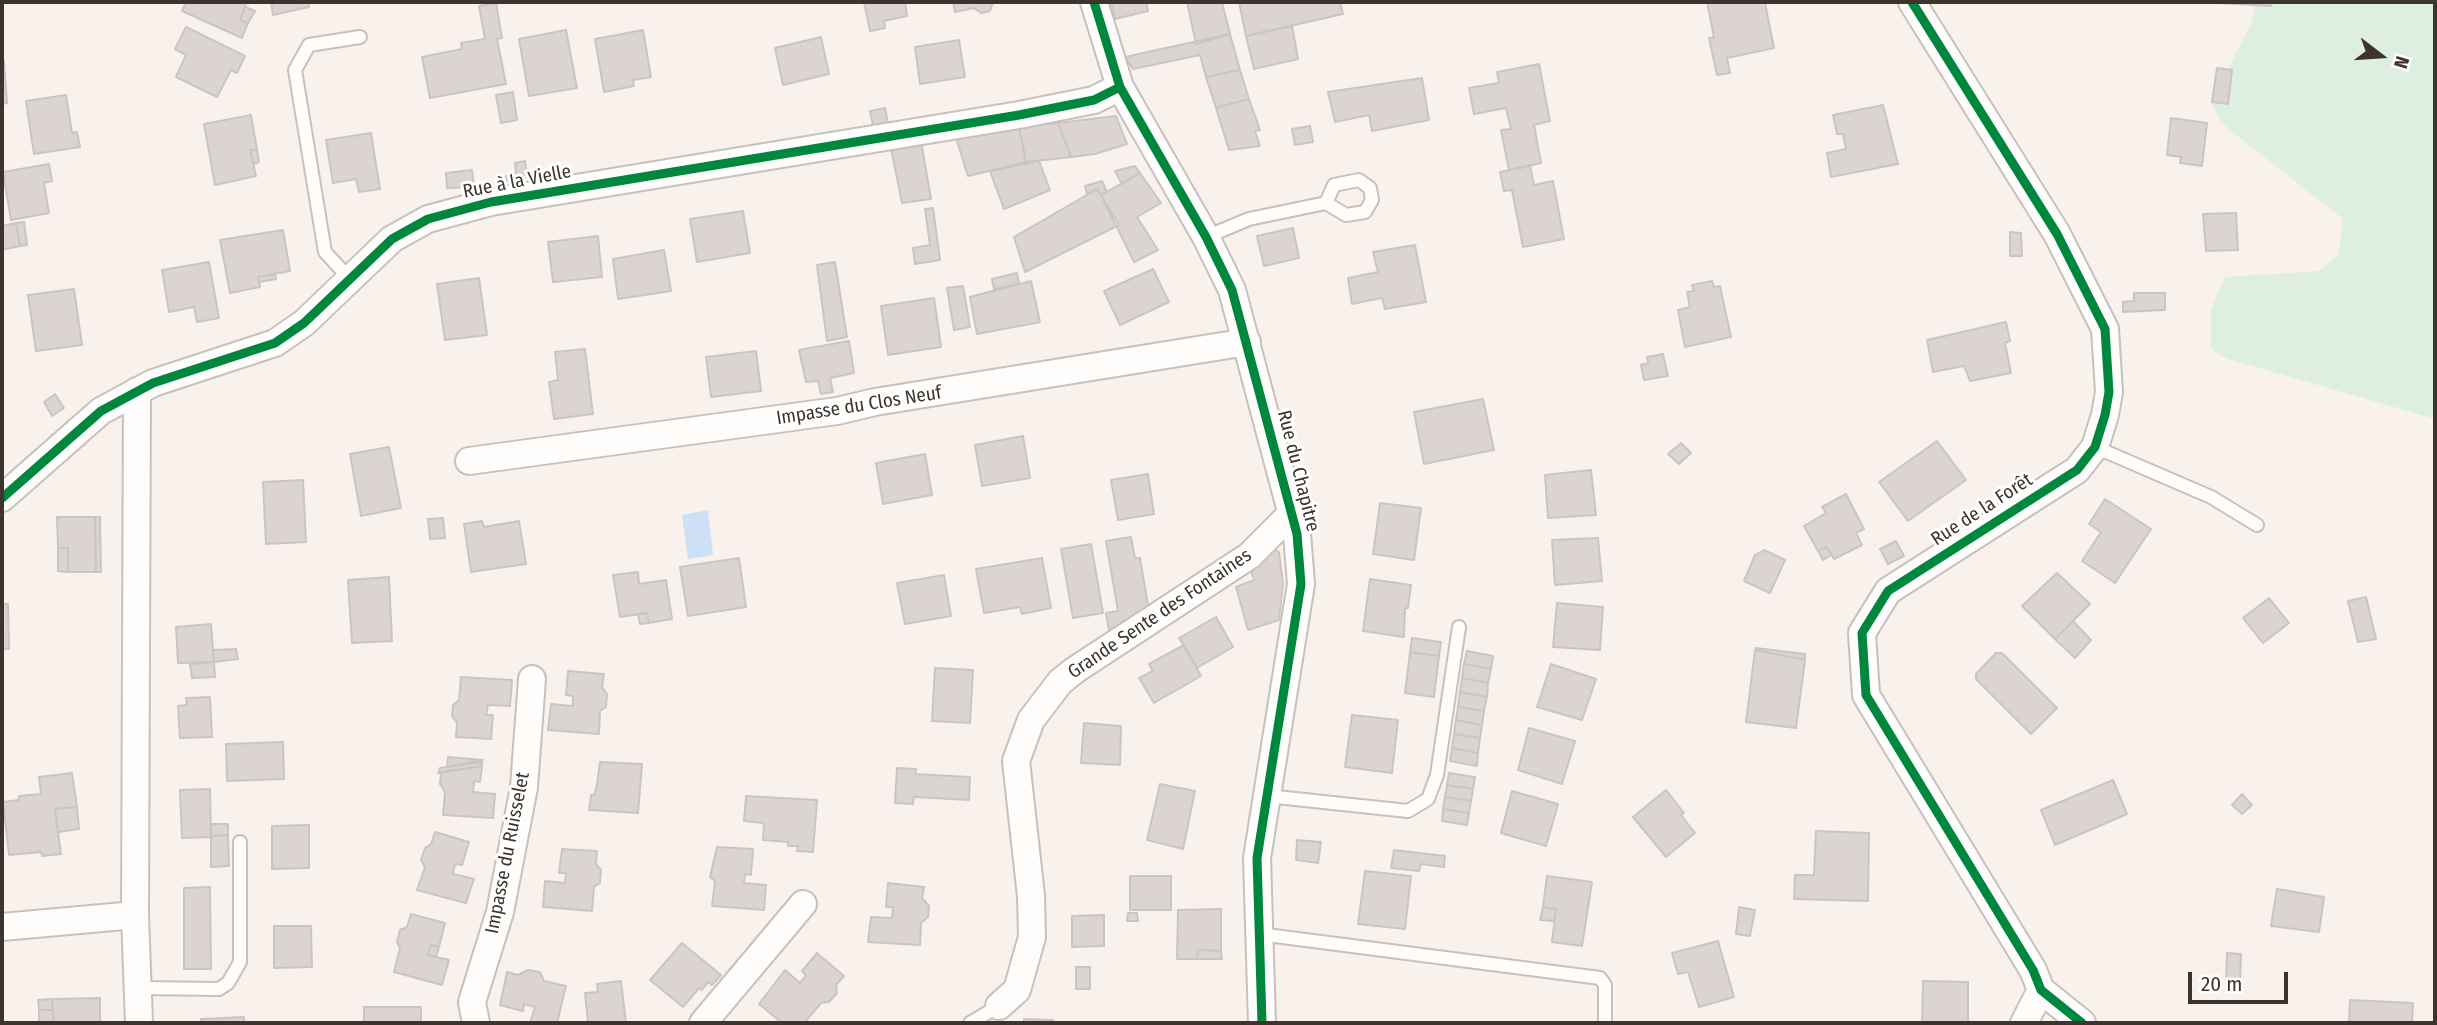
<!DOCTYPE html>
<html>
<head>
<meta charset="utf-8">
<style>
  body { margin:0 }
  #map { position:relative; width:2437px; height:1025px; overflow:hidden; background:#f9f2ec; font-family:"Fira Sans Condensed",sans-serif }
  canvas { display:block }
  .frame { position:absolute; inset:0; border:4px solid #3c342d; pointer-events:none }
  .north { position:absolute; left:2346px; top:21px; width:70px; height:70px; -webkit-text-stroke:5px #fff; paint-order:stroke; rotate:107deg; font-size:19px; font-weight:700; line-height:28px; text-align:center; color:#3c342d }
  .north::after { content:''; display:block; margin:auto; width:24px; height:32px; background:#3c342d; clip-path:polygon(50% 0,100% 100%,50% 72%,0 100%) }
  .scale { position:absolute; left:2188px; top:972px; width:100px; height:32px; box-sizing:border-box; border:4px solid #3c342d; border-top:0; padding-left:9px; font-size:21px; line-height:24px; white-space:nowrap; color:#3c342d; -webkit-text-stroke:5px #fff; paint-order:stroke }
</style>
</head>
<body>
<div id="map">
<canvas width="2437" height="1025"></canvas>
<div class="frame"></div>
<div class="north">N</div>
<div class="scale">20 m</div>
</div>
<script>
const ctx = document.querySelector('canvas').getContext('2d');
ctx.lineJoin = 'round';
function fill(path, color) {
  ctx.fillStyle = color;
  ctx.fill(path, 'evenodd');
}
function strokePath(path, color, width, dash) {
  ctx.strokeStyle = color;
  ctx.lineWidth = width;
  ctx.lineCap = dash ? 'butt' : 'round';
  ctx.setLineDash(dash || []);
  ctx.stroke(path);
}
function label(font, color, halo, rows, align = 'center') {
  ctx.font = font + ' "Fira Sans Condensed",sans-serif';
  ctx.lineWidth = 6;
  ctx.setLineDash([]);
  ctx.textBaseline = 'middle';
  ctx.strokeStyle = halo;
  ctx.fillStyle = color;
  for (const [text, x, y, turn = 0] of rows) {
    ctx.save();
    ctx.translate(x, y);
    ctx.rotate((+turn || 0) * Math.PI / 180);
    ctx.textAlign = isNaN(turn) ? turn : align;
    if (halo) ctx.strokeText(text, 0, 0);
    ctx.fillText(text, 0, 0);
    ctx.restore();
  }
}
fill(new Path2D(`
  M2256,2H2435V419L2225,358L2211,349V309L2225,277L2319,271L2338,255L2343,219L2221,123L2211,102L2252,22Z`), '#deefe2');
fill(new Path2D(`
  M708,510L713,555L688,559L682,515Z`), '#cee0f6');
const building = new Path2D(`
  M186,2H247L240,20L248,23L242,38L182,11Z
  M271,2H308L309,7L273,15Z
  M864,2H905L907,16L884,21L885,28L870,31Z
  M953,2H993L990,11L981,13L974,8L955,12Z
  M1111,2H1146L1148,11L1115,19Z
  M1187,2H1222L1230,34L1196,44Z
  M1239,2H1340L1343,14L1246,36Z
  M1707,2L1765,3L1774,48L1727,58L1730,73L1717,75L1709,38L1714,37Z
  M2217,2H2271V6L2217,3Z
  M496,3L502,38L497,39L506,84L430,98L422,57L462,49L461,43L485,39L479,6Z
  M245,7L255,11L248,23L240,20Z
  M1292,26L1298,59L1254,69L1246,36Z
  M186,27L245,56L237,73L231,70L217,97L176,77L186,55L175,49Z
  M566,30L577,88L529,96L519,39Z
  M643,30L651,77L633,80L634,86L604,92L595,39Z
  M1230,34L1240,70L1206,77L1200,55L1133,69L1125,57Z
  M821,37L829,74L783,85L775,48Z
  M959,40L965,77L920,84L915,47Z
  M2,61H4L7,103L2,104Z
  M1539,64L1550,121L1534,125L1541,163L1509,170L1501,130L1511,129L1506,108L1474,114L1469,88L1499,83L1497,72Z
  M2217,68L2232,70L2228,104L2212,102Z
  M1240,70L1249,99L1216,108L1206,77Z
  M1422,78L1429,120L1372,131L1369,115L1335,122L1328,92Z
  M513,92L517,120L501,123L496,95Z
  M66,95L72,133L77,132L80,147L34,154L26,101Z
  M1249,99L1260,130L1255,131L1260,146L1229,150L1216,108Z
  M1883,105L1898,164L1831,177L1827,153L1846,149L1843,134H1837L1833,115Z
  M885,108L888,123L873,125L870,111Z
  M251,115L257,150H250L256,176L215,185L204,124Z
  M1116,116L1127,144L1095,154L1071,157L1058,123Z
  M2171,118L2207,123L2202,166L2180,163L2181,157L2167,155Z
  M1058,123L1071,157L1026,162L1019,127Z
  M1310,126L1313,142L1295,145L1292,129Z
  M1019,127L1026,162L968,176L955,135Z
  M371,133L380,189L359,192L356,179L333,183L326,140Z
  M921,141L931,199L902,203L891,148Z
  M250,150H257L259,162L254,164Z
  M525,161L527,174L501,184L500,178L516,173L515,163Z
  M1039,161L1050,190L1004,209L990,171Z
  M49,164L52,181L44,183L49,213L11,220L3,172Z
  M1135,166L1140,173L1122,184L1115,171Z
  M1530,166L1534,185L1553,181L1564,239L1523,247L1512,190L1504,191L1500,172Z
  M472,170L474,187L447,188L446,173Z
  M1140,173L1161,203L1137,217L1158,250L1134,262L1101,195Z
  M1102,181L1107,192L1101,195L1097,189L1087,194L1085,186Z
  M1097,189L1119,225L1025,272L1014,237Z
  M933,208L940,260L915,264L913,248L930,245L925,209Z
  M743,211L750,253L697,262L690,219Z
  M2236,213L2238,250L2206,251L2203,214Z
  M24,222L27,245L20,246L16,223Z
  M16,223L20,246L2,250V226Z
  M1293,228L1299,258L1264,266L1257,236Z
  M283,230L290,271L258,277L260,287L230,293L220,240Z
  M2010,232L2021,233L2022,256H2010Z
  M598,236L602,277L553,282L548,242Z
  M1415,245L1426,302L1385,309L1382,298L1352,304L1348,278L1378,272L1373,252Z
  M664,250L671,291L618,299L613,259Z
  M209,262L219,318L197,322L194,307L169,312L162,270Z
  M835,262L847,337L827,341L817,265Z
  M1153,269L1169,302L1120,325L1104,291Z
  M1017,273L1019,284L994,289L992,279Z
  M275,274L276,279L259,282L258,277Z
  M479,278L487,335L445,340L437,284Z
  M1031,281L1040,322L977,334L970,297Z
  M1712,281L1714,287L1720,286L1731,337L1685,347L1678,310L1690,307L1687,292L1694,291L1692,285Z
  M963,286L970,327L954,330L947,288Z
  M74,289L82,345L36,351L28,295Z
  M2134,293H2165V310L2123,312V302L2134,301Z
  M934,298L941,347L888,355L881,306Z
  M2006,322L2010,341L2005,343L2011,373L1970,381L1964,366L1933,372L1927,340Z
  M849,341L854,373L830,378L833,392L821,394L818,381L806,382L799,350Z
  M585,349L593,414L554,419L549,382L558,380L555,352Z
  M756,351L761,391L711,397L706,357Z
  M1663,354L1668,376L1644,380L1641,365L1648,363L1647,357Z
  M55,394L64,408L52,416L44,402Z
  M1483,399L1494,450L1424,464L1414,412Z
  M1023,436L1030,478L982,486L975,445Z
  M1937,441L1966,480L1908,521L1879,482Z
  M1681,443L1691,453L1679,464L1668,454Z
  M389,447L401,508L361,516L350,454Z
  M925,454L932,495L883,504L876,463Z
  M1591,470L1596,515L1548,518L1545,475Z
  M1148,474L1154,514L1118,520L1111,480Z
  M303,480L306,542L266,544L263,482Z
  M1846,494L1864,529L1856,533L1862,545L1834,559L1827,547L1818,551L1804,526L1826,513L1822,507Z
  M2105,499L2151,529L2115,583L2082,561L2101,532L2089,524Z
  M1380,503L1421,508L1414,560L1373,554Z
  M57,517H95L96,572H68V548H58Z
  M95,517H100L101,572H96Z
  M443,518L445,538L430,539L428,519Z
  M482,521L484,527L519,521L526,564L471,572L464,524Z
  M1131,537L1135,558H1140L1149,611L1110,636L1106,613L1118,611L1106,541Z
  M1598,538L1602,581L1555,585L1552,540Z
  M1896,541L1904,556L1888,564L1880,549Z
  M1091,544L1103,613L1073,618L1061,549Z
  M1827,547L1831,555L1823,560L1818,551Z
  M58,548H68V572L58,571Z
  M1274,549L1279,552L1283,584L1279,620L1248,630L1236,587L1254,580L1249,565Z
  M1764,550L1785,560L1770,593L1744,581L1755,555Z
  M739,558L746,607L688,616L680,567Z
  M1042,558L1051,608L1022,614L1020,607L984,613L976,569Z
  M638,572L639,584L666,580L672,619L649,623L647,613L620,617L613,575Z
  M2057,573L2090,604L2055,639L2022,606Z
  M944,575L951,616L905,624L897,583Z
  M389,577L392,641L352,643L348,580Z
  M1370,579L1411,585L1408,608H1405L1404,637L1363,631Z
  M2366,597L2376,639L2358,642L2348,601Z
  M2269,598L2289,623L2263,643L2243,618Z
  M1557,603L1603,607L1600,650L1553,647Z
  M2,604H8L9,649H2Z
  M647,613L649,623L640,624L638,614Z
  M1216,617L1233,647L1197,668L1179,638Z
  M2073,621L2091,640L2075,658L2055,639Z
  M211,624L214,662L178,663L176,627Z
  M1412,638L1441,642L1439,656L1410,652Z
  M1184,645L1201,676L1154,703L1139,678L1153,671L1149,664Z
  M1756,648L1805,654V660L1755,650Z
  M236,649L238,659L214,662L213,650Z
  M1755,650L1805,660L1796,728L1746,722Z
  M1467,651L1493,656L1491,669L1464,664Z
  M1410,652L1439,656L1434,697L1405,693Z
  M1996,653H2002L2057,708L2031,734L1976,679V674Z
  M214,662L215,677L192,678L190,664Z
  M1464,664L1491,669L1488,683L1462,678Z
  M1551,664L1596,679L1582,720L1537,707Z
  M935,668L973,670L970,723L932,721Z
  M568,671L604,674L602,687L607,694L606,707L600,711L599,734L548,730L551,704L573,706V696L566,695Z
  M461,677L512,680L510,706L488,705L486,715H493L491,739L456,737L457,723L452,716L453,705L459,700Z
  M1462,678L1488,683L1487,697L1460,692Z
  M1460,692L1487,697L1484,711L1458,707Z
  M210,697L212,737L180,738L178,706L187,705L186,698Z
  M1458,707L1484,711L1482,725L1456,720Z
  M1352,715L1398,720L1392,773L1345,767Z
  M1456,720L1482,725L1480,738L1454,734Z
  M1084,723L1121,726L1120,765L1081,763Z
  M1529,728L1575,741L1562,784L1518,770Z
  M1454,734L1480,738L1478,753L1452,748Z
  M283,742L284,779L227,781L226,744Z
  M1452,748L1478,753L1477,766L1450,761Z
  M448,757L483,760L447,767Z
  M482,762V766L438,773L440,768Z
  M600,762L642,764L638,813L589,810L591,795H594L597,785Z
  M482,766L480,782L474,781L473,792L495,794L493,818L443,815L445,792L440,784L441,772Z
  M897,768L916,769L915,774L970,777L969,800L914,797L913,804L895,803Z
  M72,773L77,807L55,809L61,854L42,856L41,852L9,855L3,802L19,800V796L41,794L39,777Z
  M1449,773L1475,777L1473,789L1447,785Z
  M2113,780L2127,814L2055,845L2041,810Z
  M1160,784L1195,791L1183,849L1147,840Z
  M1447,785L1473,789L1471,801L1445,797Z
  M210,789L211,837L182,838L180,790Z
  M1666,790L1684,813L1681,815L1695,833L1666,857L1633,817Z
  M1512,791L1558,804L1546,846L1501,833Z
  M2242,794L2252,805L2242,814L2232,805Z
  M746,796L817,800L813,852L797,851L798,846H788V842L763,840L764,823L744,821Z
  M1445,797L1471,801L1469,813L1443,809Z
  M77,807L79,829L58,832L55,809Z
  M1443,809L1469,813L1467,825L1442,821Z
  M211,824H228V835L211,836Z
  M309,825V868L272,869V826Z
  M1816,831L1869,833L1868,901L1794,899L1795,875H1814Z
  M435,832L469,842L462,865L455,864L453,874L474,879L466,903L417,890L425,867L421,860L425,848L431,844Z
  M228,835L229,866L211,867V836Z
  M1297,840L1321,842L1318,863L1296,860Z
  M717,847L753,849L751,875L745,874L744,883L766,885L764,910L712,906L715,881L710,877Z
  M562,849L597,851L596,864L601,870L600,883L594,887L592,911L543,907L545,881L565,883L566,873H559Z
  M1394,850L1445,856L1444,867L1421,864L1419,871L1391,868Z
  M1365,871L1411,876L1405,929L1358,924Z
  M1130,876H1171V910H1130Z
  M1547,876L1592,882L1582,946L1552,942L1556,909L1543,907Z
  M888,883L924,887L922,898L929,906L928,917L921,923L920,945L868,942L871,917L892,918L893,907H886Z
  M210,887L211,969H184V888Z
  M2277,889L2324,897L2319,932L2271,926Z
  M1543,907L1556,909L1554,921L1540,920Z
  M1739,907L1755,910L1750,936L1736,934Z
  M1221,909V951L1198,950L1197,959H1177L1178,910Z
  M1128,913H1137L1138,921H1127Z
  M411,914L445,923L439,947L431,945L428,955L449,960L442,985L394,972L400,948L397,942L400,930L407,927Z
  M1104,915V946L1072,947V916Z
  M274,926H311L312,967L274,968Z
  M1718,941L1734,997L1699,1007L1688,972L1678,974L1672,953Z
  M682,943L721,975L712,985L708,982L702,990L699,988L683,1007L650,980Z
  M431,945L439,947L436,957L428,955Z
  M1198,950L1221,951L1222,959H1197Z
  M817,953L844,976L836,985L837,993L829,1002L821,1003L804,1023H782L759,1004L785,970L800,983L806,975L802,971Z
  M2227,953L2241,954L2240,984L2226,983Z
  M1076,967H1090V989H1076Z
  M528,970L540,972L544,981L566,986L557,1023H530L535,1007L524,1004L523,1011L500,1005L507,972L518,975Z
  M621,981L626,1023H588L585,993L598,992L597,984Z
  M1923,981L1968,982V1023H1922Z
  M100,998V1023H54L52,999Z
  M52,999L53,1010H39L38,1000Z
  M2350,1000L2413,1003L2412,1023H2349Z
  M364,1007H421V1023H364Z
  M39,1010H53L54,1023H39Z
  M244,1017V1023H201V1019Z
  M1024,1019L1053,1020V1023H1024Z`);
fill(building, '#dbd4d3');
strokePath(building, '#cbc4c4', 2);
const service = new Path2D(`
  M1206,237L1249,219L1326,203L1346,215L1365,212L1372,200L1370,188L1359,180L1334,185L1326,203
  M349,278L325,252L295,70L309,45L360,37
  M2095,447L2211,497L2257,525
  M1267,796L1408,811L1428,799L1437,775L1459,627
  M1259,934L1600,978L1605,985V1023
  M138,988L219,989L228,983L240,962V842
  M970,1023L999,1006`);
const minor = new Path2D(`
  M1094,2L1120,87L1206,237L1232,290L1297,534L1301,584L1257,858L1262,1023
  M1912,2L2057,234L2105,329L2109,392L2105,415L2095,447L2077,470L1888,591L1862,633L1866,695L2033,970L2041,990L2082,1023
  M137,391L135,915L139,1023
  M469,461L837,411L875,402L1247,342
  M2,498L101,411L153,383L275,343L304,323L392,239L428,219L491,202L1019,115L1094,100L1120,87
  M2,927L135,915
  M999,1006L1017,990L1032,937L1031,896L1016,761L1031,720L1060,682L1075,670L1249,556L1292,513
  M476,1023L472,1002L500,912L524,787L532,679
  M703,1023L803,904
  M2024,1023L2041,990`);
strokePath(service, '#c8c1bb', 16);
strokePath(minor, '#c8c1bb', 30);
strokePath(service, '#fefdfc', 12);
strokePath(minor, '#fefdfc', 26);
strokePath(new Path2D(`
  M1094,2L1120,87L1206,237L1232,290L1297,534L1301,584L1257,858L1262,1023
  M1912,2L2057,234L2105,329L2109,392L2105,415L2095,447L2077,470L1888,591L1862,633L1866,695L2033,970L2041,990L2082,1023
  M2,498L101,411L153,383L275,343L304,323L392,239L428,219L491,202L1019,115L1094,100L1120,87`), '#00873e', 9);
label('19px', '#3c342d', '#fff', [
  ["Rue à la Vielle",517,182,-11],
  ["Impasse du Clos Neuf",859,406,-9],
  ["Rue du Chapitre",1298,471,76],
  ["Rue de la Forêt",1982,510,-33],
  ["Grande Sente des Fontaines",1160,614,-34],
  ["Impasse du Ruisselet",508,853,-79]
]);
</script>
</body>
</html>
